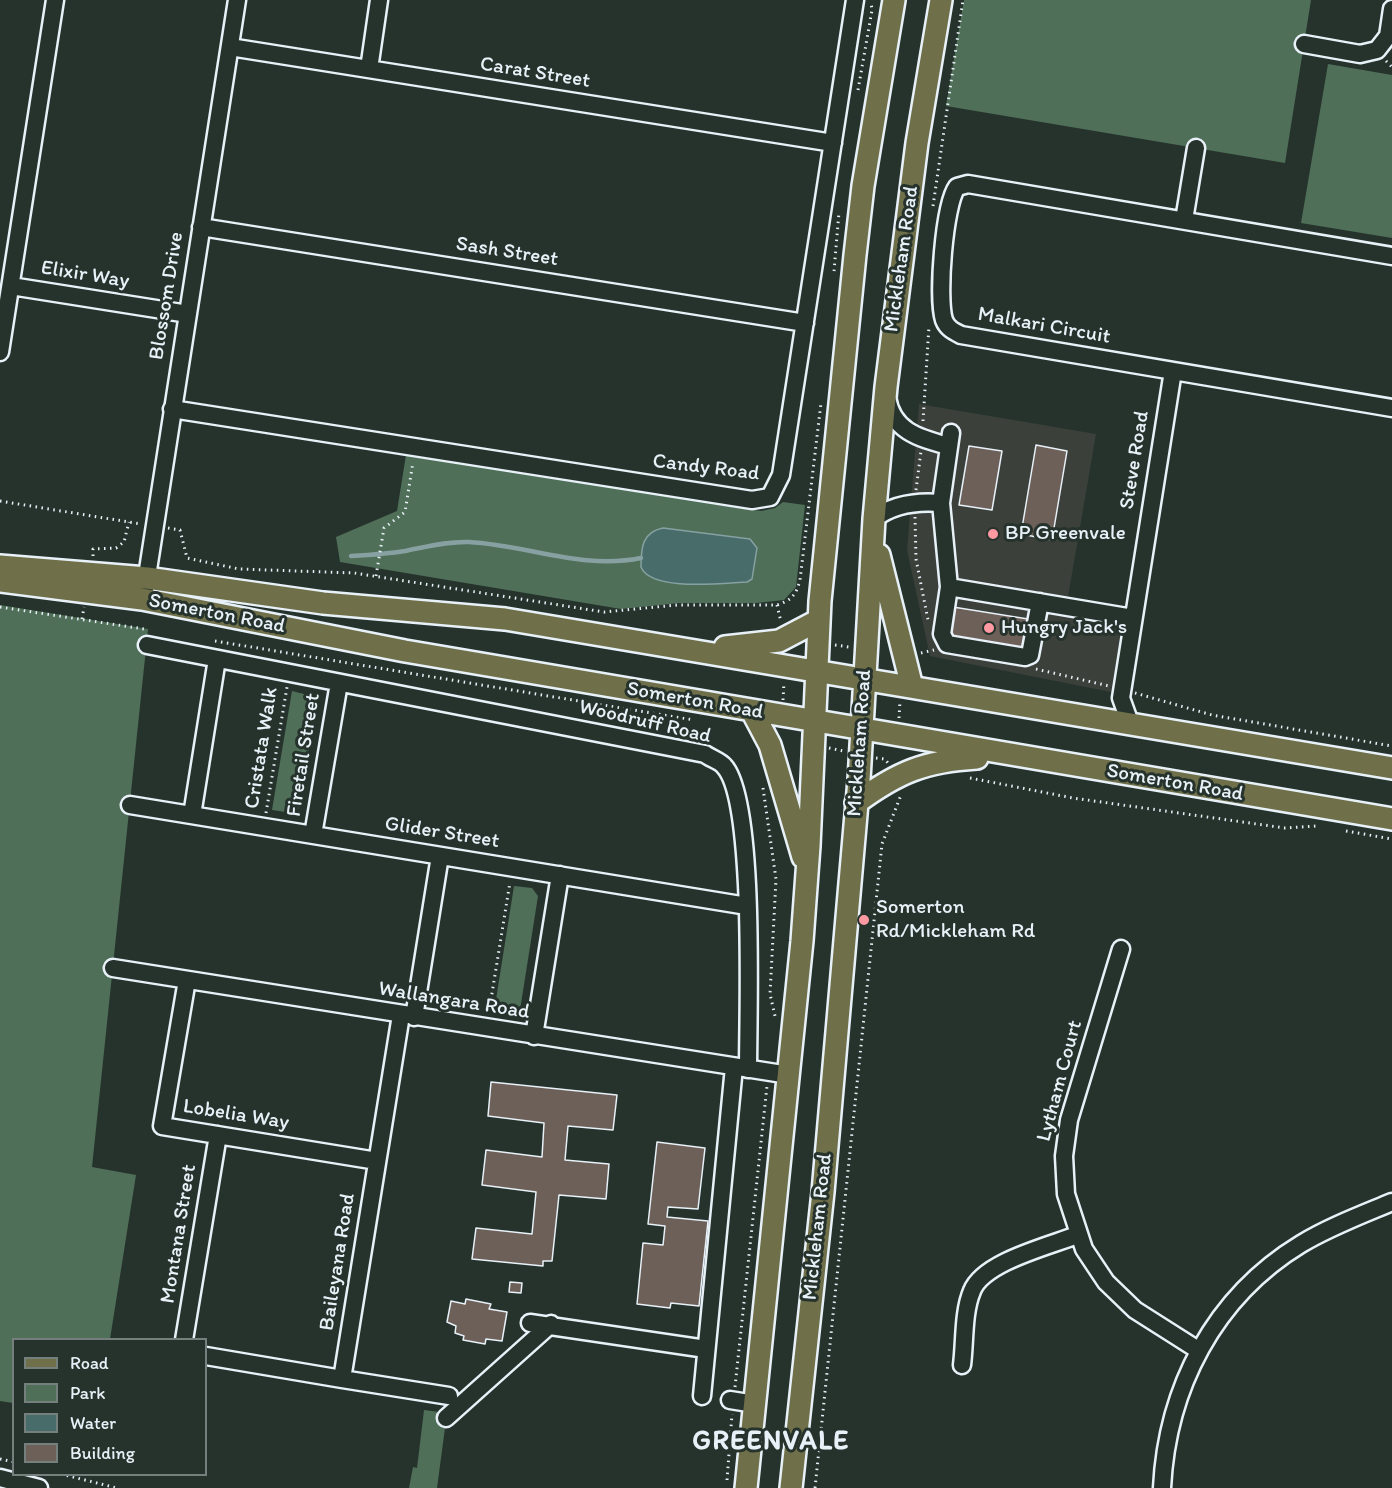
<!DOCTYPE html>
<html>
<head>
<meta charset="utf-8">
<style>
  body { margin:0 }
  #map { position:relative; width:1392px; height:1488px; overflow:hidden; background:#26332d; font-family:Itim,sans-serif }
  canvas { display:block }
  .legend { position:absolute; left:12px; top:1338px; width:195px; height:138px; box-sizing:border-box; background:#26332d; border:2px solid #747f7e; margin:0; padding:8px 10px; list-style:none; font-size:18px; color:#e8f1f8 }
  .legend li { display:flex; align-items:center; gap:12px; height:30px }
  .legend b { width:30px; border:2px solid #747f7e }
</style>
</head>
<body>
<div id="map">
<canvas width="1392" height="1488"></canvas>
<ul class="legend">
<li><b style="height:8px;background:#6f704a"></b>Road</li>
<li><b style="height:16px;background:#4f6f58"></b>Park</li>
<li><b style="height:16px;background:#476c69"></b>Water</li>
<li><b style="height:16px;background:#6c6059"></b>Building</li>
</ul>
</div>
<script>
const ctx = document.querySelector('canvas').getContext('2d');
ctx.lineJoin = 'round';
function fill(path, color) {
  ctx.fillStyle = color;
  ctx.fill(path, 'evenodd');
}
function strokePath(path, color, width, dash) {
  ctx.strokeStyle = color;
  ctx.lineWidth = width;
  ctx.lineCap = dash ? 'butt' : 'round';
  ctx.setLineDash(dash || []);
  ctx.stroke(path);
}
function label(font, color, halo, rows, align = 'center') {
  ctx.font = font + ' Itim,sans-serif';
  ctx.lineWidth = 6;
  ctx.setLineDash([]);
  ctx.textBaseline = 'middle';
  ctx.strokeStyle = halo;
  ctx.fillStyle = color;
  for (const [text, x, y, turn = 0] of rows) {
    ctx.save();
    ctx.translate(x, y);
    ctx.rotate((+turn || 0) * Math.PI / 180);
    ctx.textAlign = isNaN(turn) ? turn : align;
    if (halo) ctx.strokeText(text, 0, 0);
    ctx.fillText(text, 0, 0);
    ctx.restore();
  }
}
fill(new Path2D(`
  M919,404L1096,434L1068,597L1125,608L1111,692L930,656L907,550Z`), '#3b403a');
fill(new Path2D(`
  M964,0H1311L1285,163L946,106Z
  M1328,64L1392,75V238L1301,223Z
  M406,455L761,511L775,508L783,502L805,505L796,587L784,600L756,603H679L621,609L340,562L336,537L397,511Z
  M0,605L148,629L92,1167L136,1175L110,1339L14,1340L13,1403L0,1401Z
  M292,691L312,696L317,704L299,808L292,813L272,810Z
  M514,886L532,888L538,896L520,1010L512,1015L494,1012Z
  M424,1410L447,1413L437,1488H409L413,1467L417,1468Z`), '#4f6f58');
const water = new Path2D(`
  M663,528L750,539L757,548L752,579L747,582C723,583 651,592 641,567C641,548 642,532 663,528Z`);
fill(water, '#476c69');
strokePath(water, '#87a1a2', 1.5);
strokePath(new Path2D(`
  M351,556C369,555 387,554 405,551C426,547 448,541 469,542C527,545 582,570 641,558`), '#87a1a2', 4.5);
const building = new Path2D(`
  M1036,445L1067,451L1052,540L1021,534Z
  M969,446L1002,451L992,510L959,505Z
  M953,607L1028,619L1024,649L949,636Z
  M491,1082L617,1095L613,1130L568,1126L565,1160L609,1164L606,1199L559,1195L552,1261H543V1266L472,1259L476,1228L532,1234L536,1192L482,1185L486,1150L542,1157L544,1123L488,1116Z
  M657,1142L705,1148L698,1209L668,1207L667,1217L708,1221L699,1306L671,1303L670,1308L637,1304L643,1243L663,1245L665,1226L648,1224Z
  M510,1282L522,1283L521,1293L509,1292Z
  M466,1299L491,1304L489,1309L507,1312L502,1341L486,1339L485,1344L463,1340L464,1336L455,1333L456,1326L447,1322L451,1301L465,1304Z`);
fill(building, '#6c6059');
strokePath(building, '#e8f1f8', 1.5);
const minor = new Path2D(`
  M1304,44L1360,54L1377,50L1388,36L1392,9
  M230,47L833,143
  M369,69L379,0
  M1184,220L1196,148
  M201,227L805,323
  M1392,256L968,184L957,187C944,205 937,298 944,320C947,328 953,331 961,335L1392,408
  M11,286L188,314
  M0,352L55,0
  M887,397C892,431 919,438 948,446
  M172,409L752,500L770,497L781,475L855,0
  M951,433L941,503L949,587L1133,618
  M874,519C893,504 917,501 941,503
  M949,587L942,634L947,644L1025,657L1030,655L1040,602
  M145,589L237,0
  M147,645L705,754C710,758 720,761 724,766C756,800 748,1015 748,1069
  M1130,723L1121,698L1173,371
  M130,805L747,906
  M192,815L217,659
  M313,835L339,683
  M1121,949L1069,1120L1064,1156L1066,1194L1084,1249L1106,1282L1135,1310L1198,1350
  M113,968L789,1075
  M187,980L162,1126L377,1161
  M414,1017L440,856
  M534,1036L560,875
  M530,1323L706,1349
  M184,1340L218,1135
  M206,1356L342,1379L401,1015
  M962,1365C965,1342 963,1312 972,1291C983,1262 1049,1246 1077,1235
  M342,1379L449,1396
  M702,1396L734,1067
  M730,1400L755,1404
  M446,1418L551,1324
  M0,1478L39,1488
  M1162,1488C1167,1388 1214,1297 1301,1244C1329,1227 1361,1215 1392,1202`);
const major = new Path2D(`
  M879,555L912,687
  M0,566L147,578L323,603L505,619L1392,768
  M0,581L142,599L405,651L1392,819
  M725,647L779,641L819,620
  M752,711L770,745L803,857
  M856,803C898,772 925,761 977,758
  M746,1488L802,941L809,846L820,601L855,255L863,186L894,0
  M791,1488L823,1192L859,780L874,519L886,387L917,143L941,0`);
strokePath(minor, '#e8f1f8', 21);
strokePath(major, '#e8f1f8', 26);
strokePath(new Path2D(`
  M1386,61L1392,67
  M858,90L872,10L871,2
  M933,206L963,0
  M834,271L839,212
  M923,421L929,326
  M916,490L921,451
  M0,501L141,524
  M915,517L916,559L928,620
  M168,528L180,530L187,558L239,569L354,573L604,612L677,605H777C792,600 796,595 800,580L821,403
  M93,556V549L116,548L124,542L129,522
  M376,576L384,528L405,512L413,462
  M777,605L781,622
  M0,607L144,629
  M82,619L84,607
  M215,641L694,720
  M835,645L849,647
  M921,653L934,650
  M1036,669L1109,686
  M1135,693L1212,715L1392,746
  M783,700L784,682
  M899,718L900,701
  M829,748L843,751
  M876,758L885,759L888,763
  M970,778L1073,798L1285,828L1316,826
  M763,788L776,879L770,994L775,1016
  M266,813L287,687
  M1346,831L1392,839
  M489,1012L510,882
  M735,1387L767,1086
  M0,1459L14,1462
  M61,1474L117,1488
  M727,1480L732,1414
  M815,1488L882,844L901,795`), '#e8f1f8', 3, [1.5, 4.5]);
strokePath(minor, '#26332d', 16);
strokePath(major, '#6f704a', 21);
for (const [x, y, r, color] of [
  [993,534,6,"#ff9aa2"],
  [989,628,6,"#ff9aa2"],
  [864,920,6,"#ff9aa2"]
]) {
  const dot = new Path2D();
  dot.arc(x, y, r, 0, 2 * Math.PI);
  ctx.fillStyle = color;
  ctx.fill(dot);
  strokePath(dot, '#26332d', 2);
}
label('21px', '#e8f1f8', '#26332d', [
  ["Carat Street",535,73,9],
  ["Sash Street",507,252,9],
  ["Mickleham Road",902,259,-82],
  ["Elixir Way",85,275,9],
  ["Blossom Drive",167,296,-81],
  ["Malkari Circuit",1044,326,10],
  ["Steve Road",1135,460,-81],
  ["Candy Road",706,468,7],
  ["Somerton Road",217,614,11],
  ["Somerton Road",695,701,10],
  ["Woodruff Road",645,722,13],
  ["Mickleham Road",860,743,-86],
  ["Cristata Walk",262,748,-81],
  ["Firetail Street",304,755,-81],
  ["Somerton Road",1175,783,10],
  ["Glider Street",442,833,9],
  ["Wallangara Road",454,1001,9],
  ["Lytham Court",1060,1081,-75],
  ["Lobelia Way",236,1115,9],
  ["Mickleham Road",818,1227,-84],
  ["Montana Street",179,1234,-81],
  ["Baileyana Road",338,1262,-81]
]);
label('21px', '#e8f1f8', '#26332d', [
  ["BP Greenvale",1005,534],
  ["Hungry Jack's",1001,628],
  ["Somerton",876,908],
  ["Rd/Mickleham Rd",876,932]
], 'left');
ctx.letterSpacing = '1.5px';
label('bold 27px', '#e8f1f8', '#26332d', [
  ["GREENVALE",771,1442]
]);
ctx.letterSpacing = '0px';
</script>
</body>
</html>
